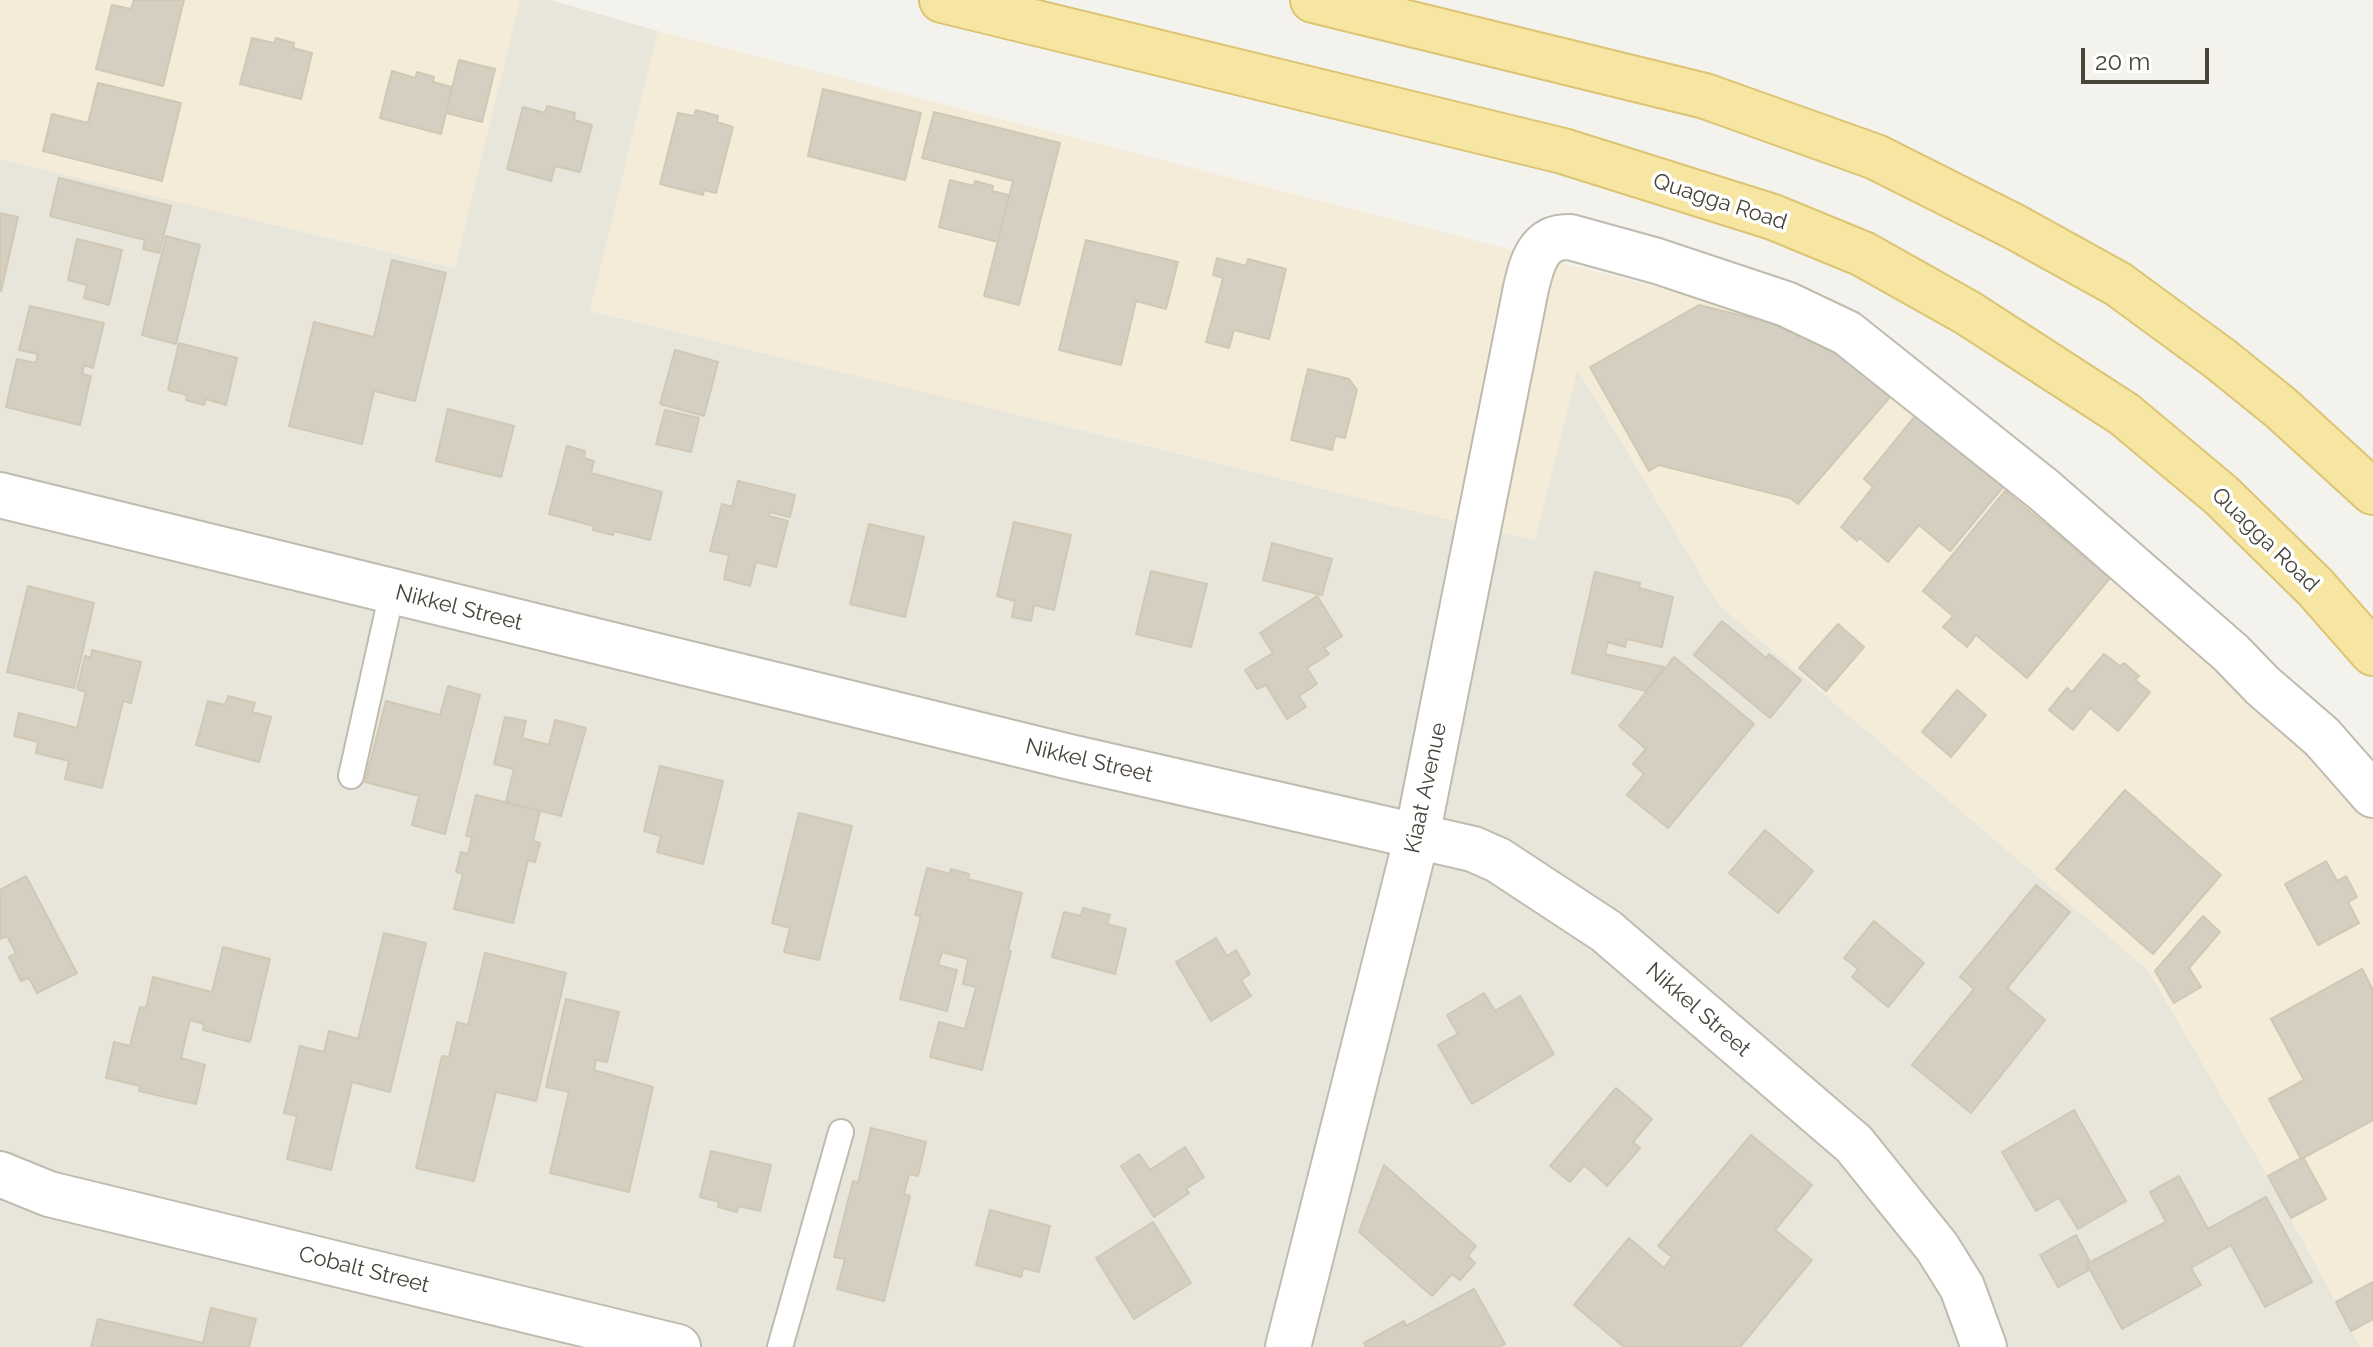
<!DOCTYPE html>
<html>
<head>
<meta charset="utf-8">
<style>
  body { margin:0 }
  #map { position:relative; width:2373px; height:1347px; overflow:hidden; background:#f4f2ec; font-family:Raleway,sans-serif }
  canvas { display:block }
  .scale { position:absolute; left:2081px; top:48px; width:128px; height:36px; box-sizing:border-box; border:4px solid #48443a; border-top:0; padding-left:10px; font-size:24px; line-height:28px; white-space:nowrap; color:#48443a; -webkit-text-stroke:6px #fff; paint-order:stroke }
</style>
</head>
<body>
<div id="map">
<canvas width="2373" height="1347"></canvas>
<div class="scale">20 m</div>
</div>
<script>
const ctx = document.querySelector('canvas').getContext('2d');
ctx.lineJoin = 'round';
function fill(path, color) {
  ctx.fillStyle = color;
  ctx.fill(path, 'evenodd');
}
function strokePath(path, color, width, dash) {
  ctx.strokeStyle = color;
  ctx.lineWidth = width;
  ctx.lineCap = dash ? 'butt' : 'round';
  ctx.setLineDash(dash || []);
  ctx.stroke(path);
}
function label(font, color, halo, rows, align = 'center') {
  ctx.font = font + ' Raleway,sans-serif';
  ctx.lineWidth = 7;
  ctx.setLineDash([]);
  ctx.textBaseline = 'middle';
  ctx.strokeStyle = halo;
  ctx.fillStyle = color;
  for (const [text, x, y, turn = 0] of rows) {
    ctx.save();
    ctx.translate(x, y);
    ctx.rotate((+turn || 0) * Math.PI / 180);
    ctx.textAlign = isNaN(turn) ? turn : align;
    if (halo) ctx.strokeText(text, 0, 0);
    ctx.fillText(text, 0, 0);
    ctx.restore();
  }
}
fill(new Path2D(`
  M520,0H551L658,31L590,311L1534,540L1577,368L1719,605L2148,970L2268,1176L2360,1347H0V159L454,268Z`), '#e8e5da');
fill(new Path2D(`
  M0,0H520L455,268L0,159Z
  M658,31L1820,329L2373,800V1347H2360L2268,1176L2148,970L1719,605L1578,369L1535,540L590,311Z`), '#f4ebd9');
const building = new Path2D(`
  M134,0H184L163,86L96,69L112,5L131,9Z
  M252,38L274,43L276,38L294,43L293,48L312,53L301,99L240,84Z
  M459,60L495,69L482,122L446,113Z
  M392,71L415,78L417,72L434,77L433,82L452,87L441,134L380,118Z
  M98,83L181,103L162,181L43,151L52,114L88,123Z
  M823,89L921,113L905,180L808,156Z
  M547,106L575,113L574,120L592,125L580,172L555,166L551,181L507,169L523,107L545,113Z
  M696,110L718,116L717,122L733,127L716,193L704,190L703,195L660,184L678,113L694,116Z
  M934,112L1060,143L1019,305L984,296L1013,181L922,158Z
  M59,178L171,206L159,253L143,249L145,240L50,216Z
  M950,180L974,186L975,181L993,186L992,191L1009,195L998,242L939,227Z
  M0,213L18,217L1,291L0,290Z
  M166,236L200,245L176,344L142,335Z
  M77,239L122,250L109,305L84,298L87,285L68,280Z
  M1086,240L1178,262L1166,309L1136,301L1121,365L1059,350Z
  M1217,258L1246,266L1248,259L1286,269L1269,339L1234,330L1229,348L1206,342L1223,278L1213,275Z
  M392,260L446,273L415,401L374,391L362,444L289,426L314,322L374,337Z
  M1699,305L1816,334L1890,397L1798,504L1790,498L1659,465L1649,471L1590,367Z
  M30,306L104,323L93,368L84,365L82,374L91,376L80,425L6,407L17,359L36,363L38,354L19,350Z
  M179,343L237,358L226,405L206,399L204,405L186,400L187,395L168,390Z
  M675,350L718,362L704,416L660,404Z
  M1308,369L1349,379L1357,390L1345,438L1335,436L1332,450L1291,440Z
  M448,409L514,426L501,477L436,461Z
  M665,410L699,418L691,452L656,444Z
  M1916,415L2003,487L1950,551L1919,525L1888,562L1860,538L1857,541L1841,527L1873,487L1864,479Z
  M567,446L585,451L584,458L594,461L591,473L662,492L650,540L614,531L613,535L593,530L594,526L549,514Z
  M738,481L795,495L790,517L770,512L769,516L788,521L776,567L756,562L750,586L724,579L729,555L710,551L722,504L732,507Z
  M2005,491L2110,578L2027,678L1976,635L1967,647L1943,627L1953,616L1923,591Z
  M1014,522L1071,535L1054,610L1034,605L1031,621L1012,617L1015,601L997,596Z
  M869,524L924,537L905,617L850,604Z
  M1272,543L1332,559L1322,595L1263,580Z
  M1151,571L1207,584L1191,647L1136,634Z
  M1595,572L1640,583L1639,588L1673,597L1662,647L1627,639L1625,647L1608,642L1605,654L1664,667L1646,691L1572,673Z
  M28,586L94,603L74,688L7,672Z
  M1317,596L1342,636L1324,648L1329,654L1307,668L1317,684L1299,696L1306,707L1287,719L1266,685L1257,689L1245,670L1273,653L1260,633Z
  M1722,621L1766,658L1769,654L1801,680L1770,718L1694,655Z
  M1838,624L1864,647L1826,691L1799,668Z
  M92,650L141,662L131,703L123,701L102,788L65,779L69,761L36,753L38,742L14,736L19,713L77,728L86,692L77,689L85,656L91,658Z
  M2104,654L2120,666L2124,663L2139,676L2135,680L2150,692L2118,731L2090,708L2073,730L2049,710L2067,688L2072,692Z
  M1674,657L1754,724L1668,828L1627,795L1644,774L1633,764L1646,749L1619,726Z
  M448,686L480,695L445,834L412,825L419,796L365,782L386,701L440,715Z
  M1957,690L1986,715L1951,757L1922,732Z
  M228,696L255,703L252,712L271,717L259,762L196,745L208,701L225,705Z
  M505,717L526,721L522,738L549,745L555,720L586,728L561,816L506,802L514,769L494,764Z
  M660,766L723,781L703,864L657,852L661,836L644,831Z
  M2125,790L2221,875L2153,954L2056,869Z
  M476,795L540,811L533,841L540,843L535,862L528,860L513,923L454,909L463,874L456,872L461,852L468,854L472,837L466,836Z
  M799,813L852,826L819,960L784,952L790,928L772,923Z
  M1765,830L1813,871L1778,913L1729,873Z
  M2326,861L2337,881L2346,876L2357,897L2348,902L2359,923L2318,945L2285,884Z
  M927,868L950,874L951,869L969,874L968,879L1022,893L1008,951H1011L982,1070L930,1057L939,1022L965,1029L976,987L963,984L968,959L942,952L938,965L957,970L947,1011L900,999L921,916L915,915Z
  M26,876L77,973L37,993L29,978L21,981L9,957L16,953L7,936L0,939V890Z
  M2036,885L2070,912L2007,988L2045,1020L1971,1113L1912,1065L1974,989L1960,977Z
  M1083,908L1110,915L1107,924L1126,929L1115,974L1052,957L1064,912L1081,916Z
  M2203,916L2220,932L2189,968L2201,987L2174,1003L2155,971Z
  M1874,921L1924,963L1888,1007L1852,977L1858,969L1844,958Z
  M384,933L426,943L390,1092L352,1082L331,1170L287,1159L297,1116L284,1113L300,1046L324,1052L329,1031L358,1039Z
  M1216,938L1227,956L1236,950L1250,974L1241,980L1251,996L1211,1021L1176,962Z
  M223,947L270,959L250,1042L203,1030L204,1024L190,1020L181,1058L205,1065L196,1104L139,1091L140,1086L106,1078L114,1042L130,1046L140,1007L146,1008L153,977L212,992Z
  M485,953L566,973L536,1101L496,1092L474,1181L416,1168L442,1056L449,1057L457,1022L468,1025Z
  M2362,969L2373,990V1120L2301,1159L2269,1099L2304,1080L2271,1019Z
  M1484,993L1495,1011L1520,996L1554,1054L1472,1104L1438,1045L1458,1034L1447,1015Z
  M566,999L619,1012L607,1062L596,1060L594,1070L653,1087L629,1192L550,1173L569,1092L546,1087Z
  M1616,1088L1652,1119L1633,1142L1640,1148L1607,1186L1584,1165L1570,1182L1550,1166Z
  M2074,1110L2126,1201L2078,1229L2059,1198L2036,1211L2002,1152Z
  M871,1128L926,1142L918,1176L909,1174L904,1194L910,1196L884,1301L837,1289L845,1259L834,1257L853,1181L858,1183Z
  M1751,1135L1812,1185L1775,1230L1812,1260L1740,1347H1624L1574,1305L1629,1238L1664,1268L1672,1257L1658,1246Z
  M1185,1147L1204,1177L1186,1189L1189,1193L1154,1217L1121,1166L1139,1154L1150,1170Z
  M711,1151L771,1165L760,1211L738,1206L737,1212L718,1207L719,1202L700,1197Z
  M2303,1157L2326,1199L2291,1218L2268,1176Z
  M1384,1165L1476,1246L1468,1256L1475,1263L1460,1280L1452,1274L1432,1296L1359,1232Z
  M2179,1176L2208,1229L2266,1197L2312,1282L2265,1307L2231,1245L2191,1268L2201,1285L2122,1329L2087,1264L2166,1222L2150,1192Z
  M990,1210L1050,1226L1039,1272L1023,1268L1021,1277L976,1265Z
  M1153,1222L1191,1283L1134,1319L1096,1258Z
  M2076,1235L2089,1260L2085,1263L2089,1270L2058,1287L2040,1255Z
  M2373,1282V1319L2351,1331L2336,1302Z
  M1474,1289L1505,1344L1499,1347H1366L1364,1343L1404,1321L1406,1326Z
  M211,1308L256,1319L249,1347H91L98,1319L203,1343Z`);
fill(building, '#d5cfc2');
strokePath(building, '#d0c8b5', 2);
const service = new Path2D(`
  M351,776L392,592
  M780,1347L841,1132`);
const minor = new Path2D(`
  M0,495L1070,757L1473,849L1498,860L1606,931L1854,1144L1937,1247L1962,1287L1984,1347
  M0,1174L49,1194L678,1347
  M1288,1347L1417,836L1526,288C1532,263 1538,236 1570,237L1657,261L1786,304L1847,333L2044,490L2231,653L2263,686L2322,737L2373,795`);
const primary = new Path2D(`
  M942,0L1563,151L1773,217L1863,254L1968,313L2124,414L2221,495L2315,587L2373,653
  M1313,0L1705,96L1876,157L2015,227L2118,284L2219,358L2281,408L2373,492`);
strokePath(service, '#bfbbaf', 28);
strokePath(minor, '#bfbbaf', 48);
strokePath(primary, '#dbc473', 48);
strokePath(service, '#fff', 24);
strokePath(minor, '#fff', 44);
strokePath(primary, '#f7e5a2', 44);
label('22px', '#48443a', '#fff', [
  ["Quagga Road",1720,202,18],
  ["Quagga Road",2265,540,44],
  ["Nikkel Street",459,608,14],
  ["Nikkel Street",1089,761,13],
  ["Kiaat Avenue",1426,788,-78],
  ["Nikkel Street",1698,1010,41],
  ["Cobalt Street",364,1270,14]
]);
</script>
</body>
</html>
